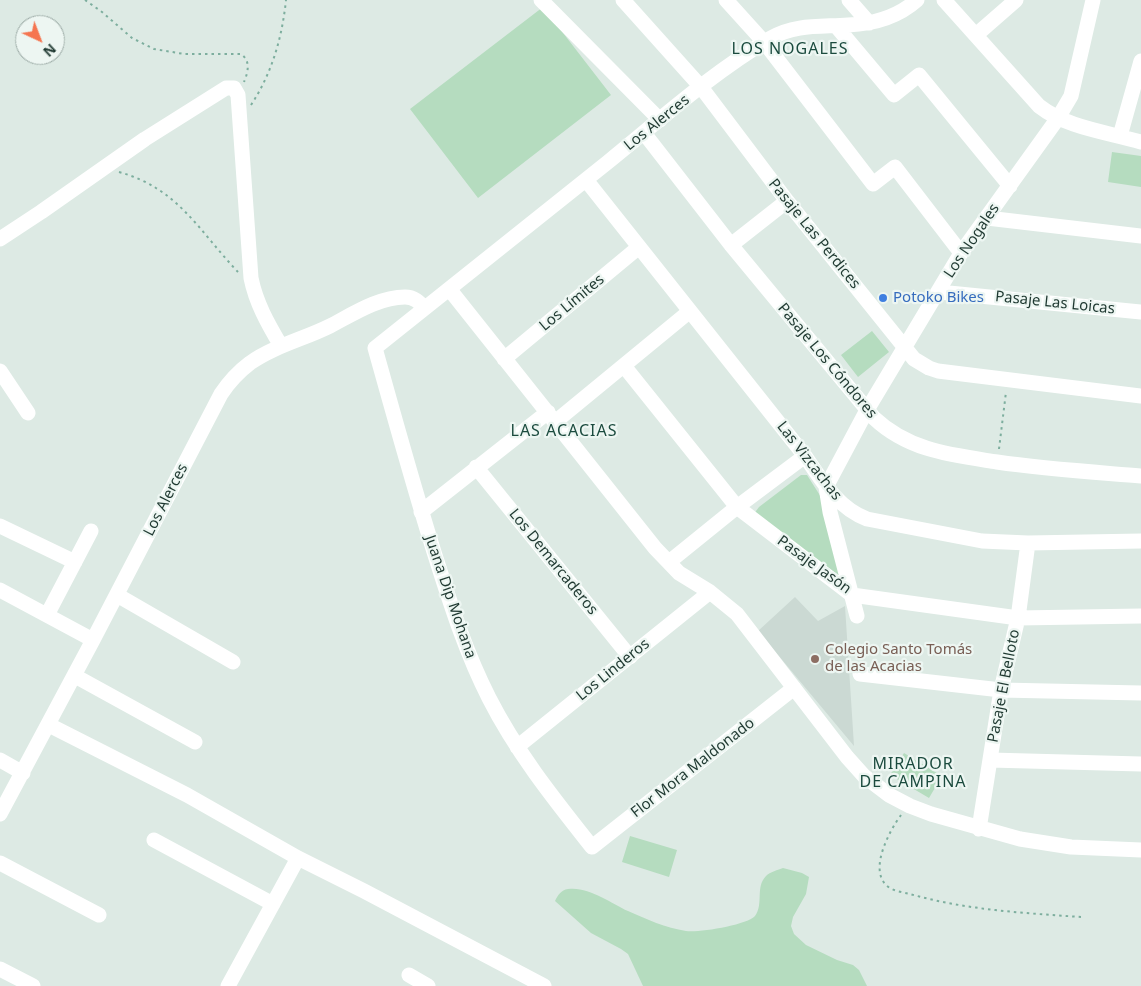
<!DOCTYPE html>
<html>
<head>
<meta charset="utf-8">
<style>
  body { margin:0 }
  #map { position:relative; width:1141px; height:986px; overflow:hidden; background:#ddeae4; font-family:"Noto Sans",sans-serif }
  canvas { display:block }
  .north { position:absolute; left:15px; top:15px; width:50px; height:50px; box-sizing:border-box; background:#edf6f2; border:1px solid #9baaa5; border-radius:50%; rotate:137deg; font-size:14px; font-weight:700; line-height:20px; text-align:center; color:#1f3931 }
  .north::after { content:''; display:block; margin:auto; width:18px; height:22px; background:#f57550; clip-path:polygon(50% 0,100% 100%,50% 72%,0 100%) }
</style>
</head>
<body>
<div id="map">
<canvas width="1141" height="986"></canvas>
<div class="north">N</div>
</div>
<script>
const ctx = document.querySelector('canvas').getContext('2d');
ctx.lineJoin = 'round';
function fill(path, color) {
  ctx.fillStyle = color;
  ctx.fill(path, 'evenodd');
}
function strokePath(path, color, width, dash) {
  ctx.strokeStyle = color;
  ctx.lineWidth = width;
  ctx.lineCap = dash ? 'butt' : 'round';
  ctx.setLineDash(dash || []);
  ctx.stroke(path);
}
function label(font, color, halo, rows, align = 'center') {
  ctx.font = font + ' "Noto Sans",sans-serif';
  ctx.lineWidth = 4.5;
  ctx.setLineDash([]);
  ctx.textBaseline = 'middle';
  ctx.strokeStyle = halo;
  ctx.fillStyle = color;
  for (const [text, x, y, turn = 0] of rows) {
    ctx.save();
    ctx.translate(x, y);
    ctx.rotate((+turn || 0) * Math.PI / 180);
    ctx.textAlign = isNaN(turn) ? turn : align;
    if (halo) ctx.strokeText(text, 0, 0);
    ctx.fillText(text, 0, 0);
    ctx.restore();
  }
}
fill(new Path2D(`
  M795,597L818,621L845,606L854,746L758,631Z`), '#cbd9d3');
fill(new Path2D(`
  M543,7L611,95L478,198L410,109Z
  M1112,152L1141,156V187L1108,182Z
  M872,331L889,352L858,377L841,355Z
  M801,475H807L821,497L843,583L753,515L759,507Z
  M904,753L942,776L929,798L890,775Z
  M630,836L677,850L669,877L622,862Z
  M783,868L802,873L809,877L806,894L793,917L791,926L794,934L806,945L837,960L853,965L859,970L867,986H643L628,954L621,949L591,933L555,901C558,895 561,890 568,889C588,886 611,903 628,911C646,919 666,928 686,931C698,933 747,925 755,916C764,904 755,887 766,876C770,872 778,870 783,868Z`), '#b5dcbf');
strokePath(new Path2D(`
  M85,0L102,12L132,38L154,49L184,54H241C251,61 248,72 244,82
  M251,105C272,73 282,38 286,0
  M119,172C178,188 199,231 238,272
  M999,449L1006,392
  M901,815C890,830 869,868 886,885C892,891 902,892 910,894C966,910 1023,913 1081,917`), '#7dae9e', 2, [2.5, 4]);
strokePath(new Path2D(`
  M541,0L660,120
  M623,0L701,87L787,201L914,359L929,368L938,371L1141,396
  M726,0L764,42L873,184L895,167L961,253
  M849,0L869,23
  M944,0L1039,106C1067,128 1107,132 1141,142
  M836,26L894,95L919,75L1010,186
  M976,35L1016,0
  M644,133L731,245L874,418C909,451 952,455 997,462C1045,469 1093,472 1141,476
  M1120,136L1141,61
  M586,180L805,456C822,481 838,508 867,519L982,541L1028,543L1141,541
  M987,218L1141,236
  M0,239L41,212L145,139L226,88H234L238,95L251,278C256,303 268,324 281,346
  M731,245L787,201
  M450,290L655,548L679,573L710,592L737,614L847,757L864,776L889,795L910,806L931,814L1020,839L1071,847L1141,850
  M939,292L1141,312
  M504,359L639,247
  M624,366L737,507L852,595L1018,618L1141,616
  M0,371L28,413
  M555,422L690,311
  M476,467L630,657
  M421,512L548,412
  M0,526L75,562
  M669,562L737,507L805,456
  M0,590L93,640
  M117,595L233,662
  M47,615L91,531
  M857,616L830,512L826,487L867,410L961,253L1058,118L1071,96L1093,0
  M860,674L1001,690L1141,693
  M75,676L195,742
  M794,688L592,847C554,799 517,753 489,698C465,651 450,602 434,552C413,485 394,416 375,348C453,286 531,224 608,162C661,119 712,73 771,38C795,24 821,27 848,25C873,24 898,17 917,0
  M49,725L187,795L298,858L364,891L544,986
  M517,747L710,592
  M0,760L23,773
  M990,760L1141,764
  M0,814L93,640L221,394C229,382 238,372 250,363C274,346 304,339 330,326C353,314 379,297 405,297C414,297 419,302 425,308
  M979,829L1001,690L1018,618L1028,543
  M154,840L273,904
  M0,863L99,915
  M0,969L33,986
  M409,975L428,986
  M228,986L298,858`), '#fff', 15);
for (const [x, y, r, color] of [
  [883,298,5,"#3f7fe0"],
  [815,659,5,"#8d6e63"]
]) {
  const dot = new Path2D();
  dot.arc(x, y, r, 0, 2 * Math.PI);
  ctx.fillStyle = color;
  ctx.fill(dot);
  strokePath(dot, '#edf6f2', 2);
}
label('15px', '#1f3931', '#edf6f2', [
  ["Los Alerces",657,123,-39],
  ["Pasaje Las Perdices",814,234,51],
  ["Los Nogales",972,241,-56],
  ["Los Límites",572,303,-40],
  ["Pasaje Las Loicas",1055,303,6],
  ["Pasaje Los Cóndores",827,361,50],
  ["Las Vizcachas",809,461,52],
  ["Los Alerces",166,500,-63],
  ["Los Demarcaderos",553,562,51],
  ["Pasaje Jasón",814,565,36],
  ["Juana Dip Mohana",450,597,71],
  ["Los Linderos",613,670,-39],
  ["Pasaje El Belloto",1004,686,-79],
  ["Flor Mora Maldonado",693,768,-38]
]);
label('15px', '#366cbe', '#edf6f2', [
  ["Potoko Bikes",893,298]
], 'left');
label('15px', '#785e54', '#edf6f2', [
  ["Colegio Santo Tomás",825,650],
  ["de las Acacias",825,667]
], 'left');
ctx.letterSpacing = '1px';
label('16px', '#1b4b3e', '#edf6f2', [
  ["LOS NOGALES",790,49],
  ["LAS ACACIAS",564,431],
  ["MIRADOR",913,764],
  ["DE CAMPINA",913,782]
]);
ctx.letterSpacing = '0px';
</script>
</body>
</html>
